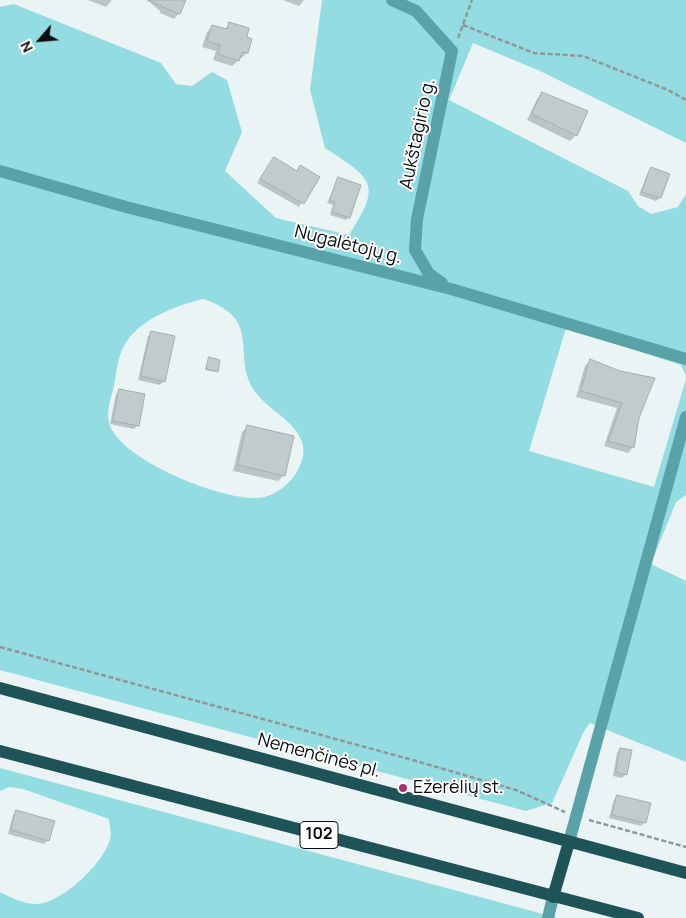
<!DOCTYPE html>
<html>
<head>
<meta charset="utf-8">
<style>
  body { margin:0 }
  #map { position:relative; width:686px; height:918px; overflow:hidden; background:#eaf4f5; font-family:Manrope,sans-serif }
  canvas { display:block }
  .north { position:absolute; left:15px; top:15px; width:50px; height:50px; -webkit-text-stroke:4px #fff; paint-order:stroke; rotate:243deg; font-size:14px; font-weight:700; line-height:20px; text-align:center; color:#090d0d }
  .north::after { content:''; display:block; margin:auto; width:18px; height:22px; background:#090d0d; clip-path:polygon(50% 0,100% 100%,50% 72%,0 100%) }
</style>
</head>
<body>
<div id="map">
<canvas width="686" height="918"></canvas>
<div class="north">N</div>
</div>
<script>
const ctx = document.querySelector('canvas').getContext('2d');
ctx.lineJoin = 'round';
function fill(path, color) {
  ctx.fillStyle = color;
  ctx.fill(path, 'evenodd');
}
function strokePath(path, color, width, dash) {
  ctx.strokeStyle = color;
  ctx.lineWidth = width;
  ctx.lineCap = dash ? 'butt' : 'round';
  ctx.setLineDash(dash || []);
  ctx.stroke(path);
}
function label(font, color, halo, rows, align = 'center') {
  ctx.font = font + ' Manrope,sans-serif';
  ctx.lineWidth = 4;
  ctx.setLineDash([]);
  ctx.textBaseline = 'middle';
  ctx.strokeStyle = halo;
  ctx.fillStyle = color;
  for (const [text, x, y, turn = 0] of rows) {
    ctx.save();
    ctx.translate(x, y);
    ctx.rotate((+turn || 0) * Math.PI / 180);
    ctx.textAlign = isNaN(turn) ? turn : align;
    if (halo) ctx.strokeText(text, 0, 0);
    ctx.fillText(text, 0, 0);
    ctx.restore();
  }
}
fill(new Path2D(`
  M322,0H686V143L540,71L473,43L449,100L628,191L638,206L651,214L678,207L686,194V376L681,365L566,328L529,451L654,487L686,379V495L676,502L651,564L686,581V762L590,723L584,731L552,803L526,811L0,670V7L14,4L161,63L176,84L192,86L212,72L227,80L242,132L225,171L276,218L349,235C383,183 372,179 325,148L310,90ZM203,299C266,320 229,356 256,393C269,410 295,421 302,442C307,455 298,474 288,483C280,491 270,497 258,498C222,500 135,465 114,433C104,419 109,405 113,390C116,377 117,358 124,346C137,320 177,305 203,299Z
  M0,768L558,918H0V892C12,898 23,904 37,904C62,903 104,863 110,839C112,833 109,825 109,819L23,789L9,787L0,791Z`), '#93dce1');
fill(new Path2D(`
  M88,0H112L106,7Z
  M147,0H184L179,13L174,19L160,13V11Z
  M283,0H304L299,6Z
  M230,24L245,38L247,53L232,66L213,60L216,51L202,47L207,32L213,26L224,30Z
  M542,93L576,135L570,141L527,120L537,99Z
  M274,158L296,171L300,167L318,177L299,207L257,183Z
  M651,169L660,198L656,201L639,195L648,172Z
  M338,179L349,217L346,220L330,215L333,205L327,203Z
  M152,332L164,381L160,385L138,380L148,336Z
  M209,358L217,371L215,372L205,370Z
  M590,361L638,418L633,447L628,453L604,446L617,408L576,397L585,366Z
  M120,391L138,425L134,429L110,424L116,394Z
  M248,426L284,475L278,481L233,471L242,432Z
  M621,749L626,774L622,778L613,776L617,753Z
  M617,796L645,822L641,826L609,818L614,800Z
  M16,812L48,840L44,844L8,834L13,815Z`), '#0003');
const building = new Path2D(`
  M148,0H186L180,14Z
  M229,22L249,28L247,37L252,39L248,53L242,52L239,61L218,54L220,45L207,41L212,25L227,29Z
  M542,92L588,111L577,136L532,114Z
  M274,157L297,171L300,165L320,177L304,204L260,179Z
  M651,167L670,174L661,198L642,192Z
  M338,177L361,185L350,218L332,212L335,202L330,200Z
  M151,331L175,336L165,382L141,376Z
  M209,357L220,360L218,372L206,369Z
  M590,359L620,371L655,378L639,418L634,448L608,441L622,403L581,391Z
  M119,389L145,394L139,426L113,421Z
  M247,425L294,436L285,476L238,465Z
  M620,748L632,750L627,775L616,772Z
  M617,795L651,803L646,823L612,815Z
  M16,810L55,821L49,841L11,830Z`);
fill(building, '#c1cbcc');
strokePath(building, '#a5aeaf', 1);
strokePath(new Path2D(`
  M463,25L534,53L583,56L668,90L686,100
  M458,38L472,0
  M0,647L416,761L516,790L565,812
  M589,820L686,847`), '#909798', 2.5, [5, 2.5]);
strokePath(new Path2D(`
  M392,0L416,11L452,51L417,219L415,250L429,274L442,283
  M0,171L126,207L451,289L686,359
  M569,842L686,417
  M548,918L553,897`), '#59a3a8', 12);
strokePath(new Path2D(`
  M0,688L686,873
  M0,751L638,918
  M553,897L569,842`), '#1e5457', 12);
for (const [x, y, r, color] of [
  [403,788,5,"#b02d76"]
]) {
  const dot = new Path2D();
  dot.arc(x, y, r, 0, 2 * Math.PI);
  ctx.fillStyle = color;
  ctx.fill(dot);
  strokePath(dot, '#fff', 2);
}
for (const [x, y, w] of [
  [319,835,38]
]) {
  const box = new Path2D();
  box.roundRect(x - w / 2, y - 13.5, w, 27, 4);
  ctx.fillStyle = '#fff';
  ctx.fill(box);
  strokePath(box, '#090d0d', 1);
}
label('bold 16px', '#090d0d', null, [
  ["102",319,835]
]);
label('18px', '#090d0d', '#fff', [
  ["Aukštagirio g.",418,134,-78],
  ["Nugalėtojų g.",348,245,14],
  ["Nemenčinės pl.",319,756,15]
]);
label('18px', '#090d0d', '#fff', [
  ["Ežerėlių st.",413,788]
], 'left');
</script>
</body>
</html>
